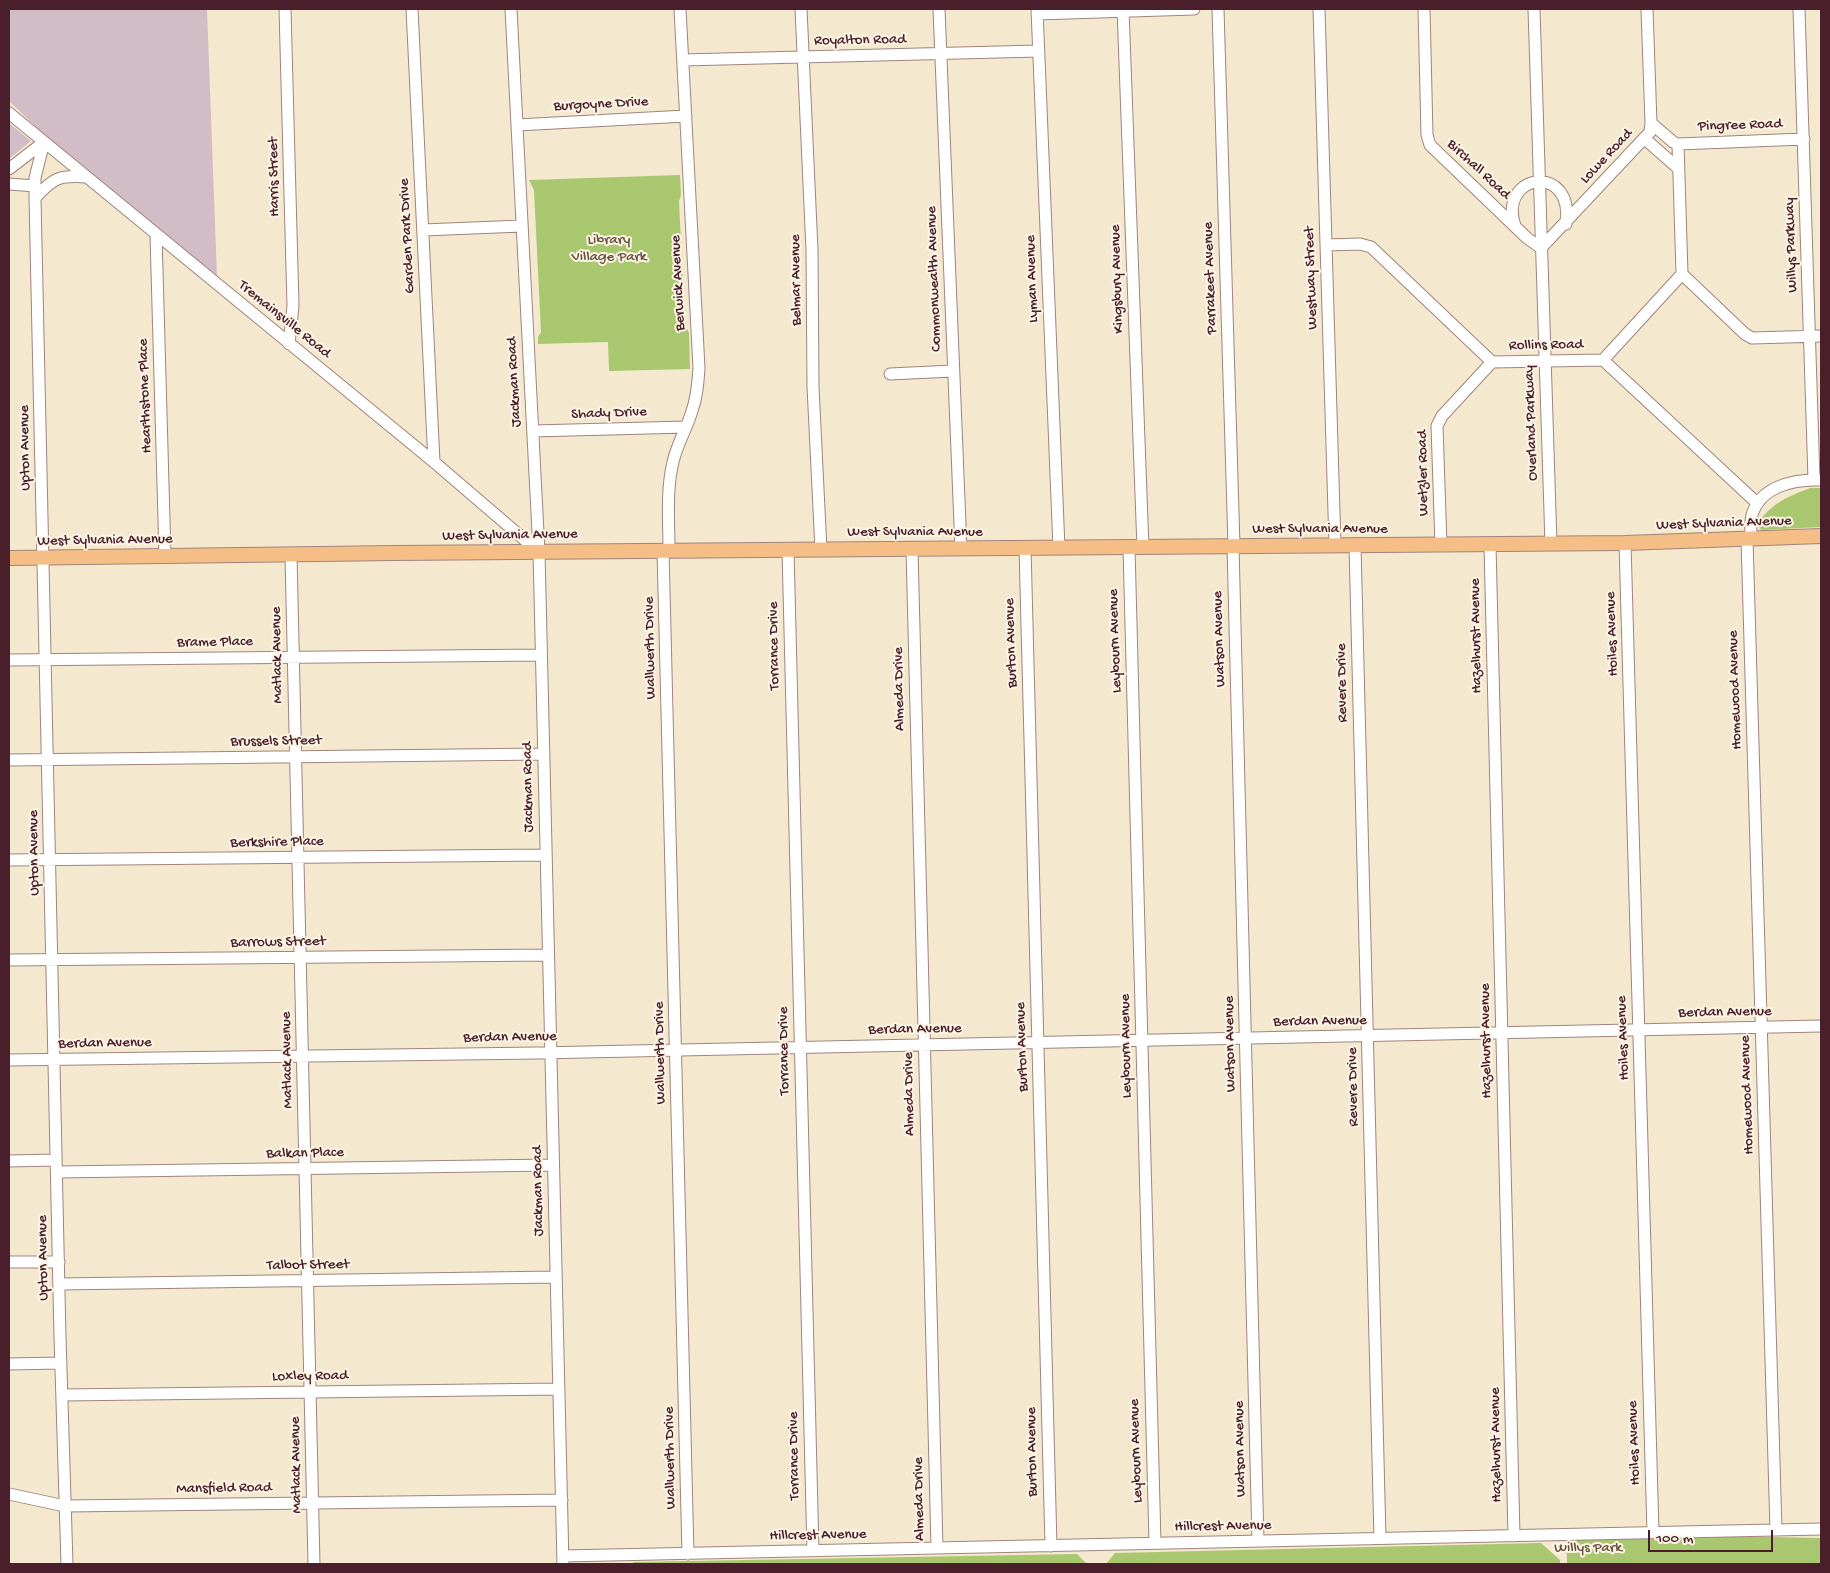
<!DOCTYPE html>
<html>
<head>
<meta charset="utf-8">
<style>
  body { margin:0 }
  #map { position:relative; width:1830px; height:1573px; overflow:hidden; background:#f4e9cf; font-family:"Gochi Hand",sans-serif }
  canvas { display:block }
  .frame { position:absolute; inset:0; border:10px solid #4a1f2b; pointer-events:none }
  .scale { position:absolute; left:1648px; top:1530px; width:125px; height:22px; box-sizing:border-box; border:2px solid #4a1f2b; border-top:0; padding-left:6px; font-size:15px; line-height:18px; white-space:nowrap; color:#4a1f2b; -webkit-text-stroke:4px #fcf5e5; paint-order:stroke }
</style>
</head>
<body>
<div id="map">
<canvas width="1830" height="1573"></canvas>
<div class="frame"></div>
<div class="scale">100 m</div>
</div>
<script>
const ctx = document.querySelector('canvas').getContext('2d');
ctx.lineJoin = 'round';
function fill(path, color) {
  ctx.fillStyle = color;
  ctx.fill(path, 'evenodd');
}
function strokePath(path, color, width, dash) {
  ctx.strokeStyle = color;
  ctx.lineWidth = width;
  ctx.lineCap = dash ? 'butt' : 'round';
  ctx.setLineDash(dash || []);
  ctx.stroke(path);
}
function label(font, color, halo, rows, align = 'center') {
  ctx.font = font + ' "Gochi Hand",sans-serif';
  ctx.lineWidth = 4;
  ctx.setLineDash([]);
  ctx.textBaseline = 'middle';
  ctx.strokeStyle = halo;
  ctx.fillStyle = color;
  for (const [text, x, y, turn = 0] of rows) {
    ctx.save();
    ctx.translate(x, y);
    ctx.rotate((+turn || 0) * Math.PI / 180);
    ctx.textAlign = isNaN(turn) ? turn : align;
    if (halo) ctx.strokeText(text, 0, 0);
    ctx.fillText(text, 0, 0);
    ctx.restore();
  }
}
fill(new Path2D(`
  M9,9H207L217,277L41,132L9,101Z
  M9,123L31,141L9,159Z`), '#d2bdc6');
fill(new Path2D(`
  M680,175L681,195L679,201L685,324L689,333L690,369L609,371L608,342L538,344V337L541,332L534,190L529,180Z
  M1810,488H1821V527L1761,530L1757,524C1772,503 1787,497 1810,488Z
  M1566,1533L1821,1538V1564H1567Z
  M1541,1543L1560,1560V1564H1106L1115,1553Z
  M1077,1554L1087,1564H628L635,1562Z`), '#a9c76e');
const minor = new Path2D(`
  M285,9L293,306L289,344
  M412,9L434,462
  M511,9L539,552L563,1564
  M801,9L812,250L813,387L821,550
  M939,9L961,549
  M1037,9L1059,548
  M1123,9L1143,548
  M1218,9L1234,546
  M1319,9L1335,546
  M1424,9L1427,135L1430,145L1527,238L1541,248L1650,132L1651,123L1647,9
  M1534,9L1551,544
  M1799,9L1814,479
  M1037,14L1194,9
  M683,60L1038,51
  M9,113L434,462L539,552
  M1651,123L1673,142L1678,144L1804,139
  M517,125L686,116
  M1645,139L1678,168
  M44,142L35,178V198L60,1337L67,1564
  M9,169L44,142
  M9,184L35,186
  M35,198C53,178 59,175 86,177
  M1515,226C1497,173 1575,162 1566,224
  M423,230L522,226
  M156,235L165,556
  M1326,245L1360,244L1371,247L1492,362L1603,360L1757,503
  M1682,274L1745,334L1752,338L1821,336
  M1603,360L1682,274L1678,144
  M890,374L953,371
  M533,431L686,427
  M1747,539L1776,1530
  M1751,539C1751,532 1750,523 1752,515C1760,487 1793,479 1820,480
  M1625,543L1653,1532
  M1441,545L1437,426L1442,416L1492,362
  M1490,545L1514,1536
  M1233,546L1258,1541
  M1355,546L1380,1538
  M1025,548L1051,1546
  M1129,548L1155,1543
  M912,549L937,1548
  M788,550L813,1551
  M663,551L688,1554
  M669,551C669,521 666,491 673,462C677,444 687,428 692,411C697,397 698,383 699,368L680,9
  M291,555L314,1564
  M9,660L541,655
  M9,760L544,754
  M9,860L546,855
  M9,960L548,955
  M9,1060L538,1053L1821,1026
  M9,1161L56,1160
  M57,1172L553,1165
  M9,1262H59
  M60,1284L556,1277
  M9,1364L61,1363
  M62,1395L559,1389
  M9,1494L65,1506L562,1500
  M563,1556L1821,1529`);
const major = new Path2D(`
  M9,558L395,553L1625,543L1821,536`);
strokePath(minor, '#9f847d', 13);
strokePath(major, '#9f847d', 16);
strokePath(minor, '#fff', 11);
strokePath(major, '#f6be87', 14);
label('15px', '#4a1f2b', '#fcf5e5', [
  ["Royalton Road",860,41,-1],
  ["Burgoyne Drive",601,105,-3],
  ["Pingree Road",1740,126,-2],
  ["Lowe Road",1607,157,-47],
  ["Birchall Road",1478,170,43],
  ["Harris Street",275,177,-91],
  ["Garden Park Drive",408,236,-93],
  ["Willys Parkway",1792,245,-92],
  ["Parrakeet Avenue",1211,278,-92],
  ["Westway Street",1312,278,-92],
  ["Commonwealth Avenue",935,279,-92],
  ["Lyman Avenue",1033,279,-92],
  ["Kingsbury Avenue",1118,279,-92],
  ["Belmar Avenue",797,280,-91],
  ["Berwick Avenue",679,283,-93],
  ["Tremainsville Road",284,320,39],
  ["Rollins Road",1546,346,-1],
  ["Jackman Road",515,382,-93],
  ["Hearthstone Place",146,396,-92],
  ["Shady Drive",609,414,-2],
  ["Overland Parkway",1532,423,-92],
  ["Upton Avenue",26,448,-91],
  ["Wetzler Road",1424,473,-91],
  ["West Sylvania Avenue",1724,524,-2],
  ["West Sylvania Avenue",1320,530],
  ["West Sylvania Avenue",915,533],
  ["West Sylvania Avenue",510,536,-1],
  ["West Sylvania Avenue",105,541,-1],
  ["Hoiles Avenue",1613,634,-92],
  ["Hazelhurst Avenue",1477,636,-91],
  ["Watson Avenue",1220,639,-92],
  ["Leybourn Avenue",1116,641,-92],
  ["Brame Place",215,643,-1],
  ["Burton Avenue",1012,643,-92],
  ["Torrance Drive",775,646,-91],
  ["Wallwerth Drive",651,648,-91],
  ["Matlack Avenue",278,655,-91],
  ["Revere Drive",1343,683,-91],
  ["Almeda Drive",900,689,-91],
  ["Homewood Avenue",1736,690,-92],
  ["Brussels Street",276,742,-1],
  ["Jackman Road",529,787,-91],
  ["Berkshire Place",277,843,-1],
  ["Upton Avenue",35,853,-91],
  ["Barrows Street",278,943,-1],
  ["Berdan Avenue",1725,1013,-1],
  ["Berdan Avenue",1320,1022,-1],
  ["Berdan Avenue",915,1030,-1],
  ["Berdan Avenue",510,1038,-1],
  ["Hoiles Avenue",1624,1038,-92],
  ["Hazelhurst Avenue",1487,1041,-91],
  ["Berdan Avenue",105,1044,-1],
  ["Watson Avenue",1231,1044,-91],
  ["Leybourn Avenue",1127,1046,-91],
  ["Burton Avenue",1023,1047,-92],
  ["Torrance Drive",785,1051,-91],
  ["Wallwerth Drive",661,1053,-91],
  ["Matlack Avenue",288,1060,-91],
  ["Revere Drive",1354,1087,-91],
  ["Almeda Drive",910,1094,-91],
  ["Homewood Avenue",1748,1095,-92],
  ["Balkan Place",305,1154,-1],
  ["Jackman Road",539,1191,-91],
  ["Upton Avenue",44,1258,-91],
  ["Talbot Street",308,1266,-1],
  ["Loxley Road",310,1377,-1],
  ["Hoiles Avenue",1635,1443,-92],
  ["Hazelhurst Avenue",1497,1445,-91],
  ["Watson Avenue",1241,1449,-91],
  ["Leybourn Avenue",1137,1451,-92],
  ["Burton Avenue",1033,1452,-91],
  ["Torrance Drive",795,1456,-91],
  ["Wallwerth Drive",671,1458,-91],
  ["Matlack Avenue",297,1465,-91],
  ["Mansfield Road",224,1489,-1],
  ["Almeda Drive",920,1499,-91],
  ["Hillcrest Avenue",1223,1527,-1],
  ["Hillcrest Avenue",818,1536,-1]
]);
label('15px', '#66513f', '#fcf5e5', [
  ["Library",609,241],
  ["Village Park",609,258],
  ["Willys Park",1588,1549]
]);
</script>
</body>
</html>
